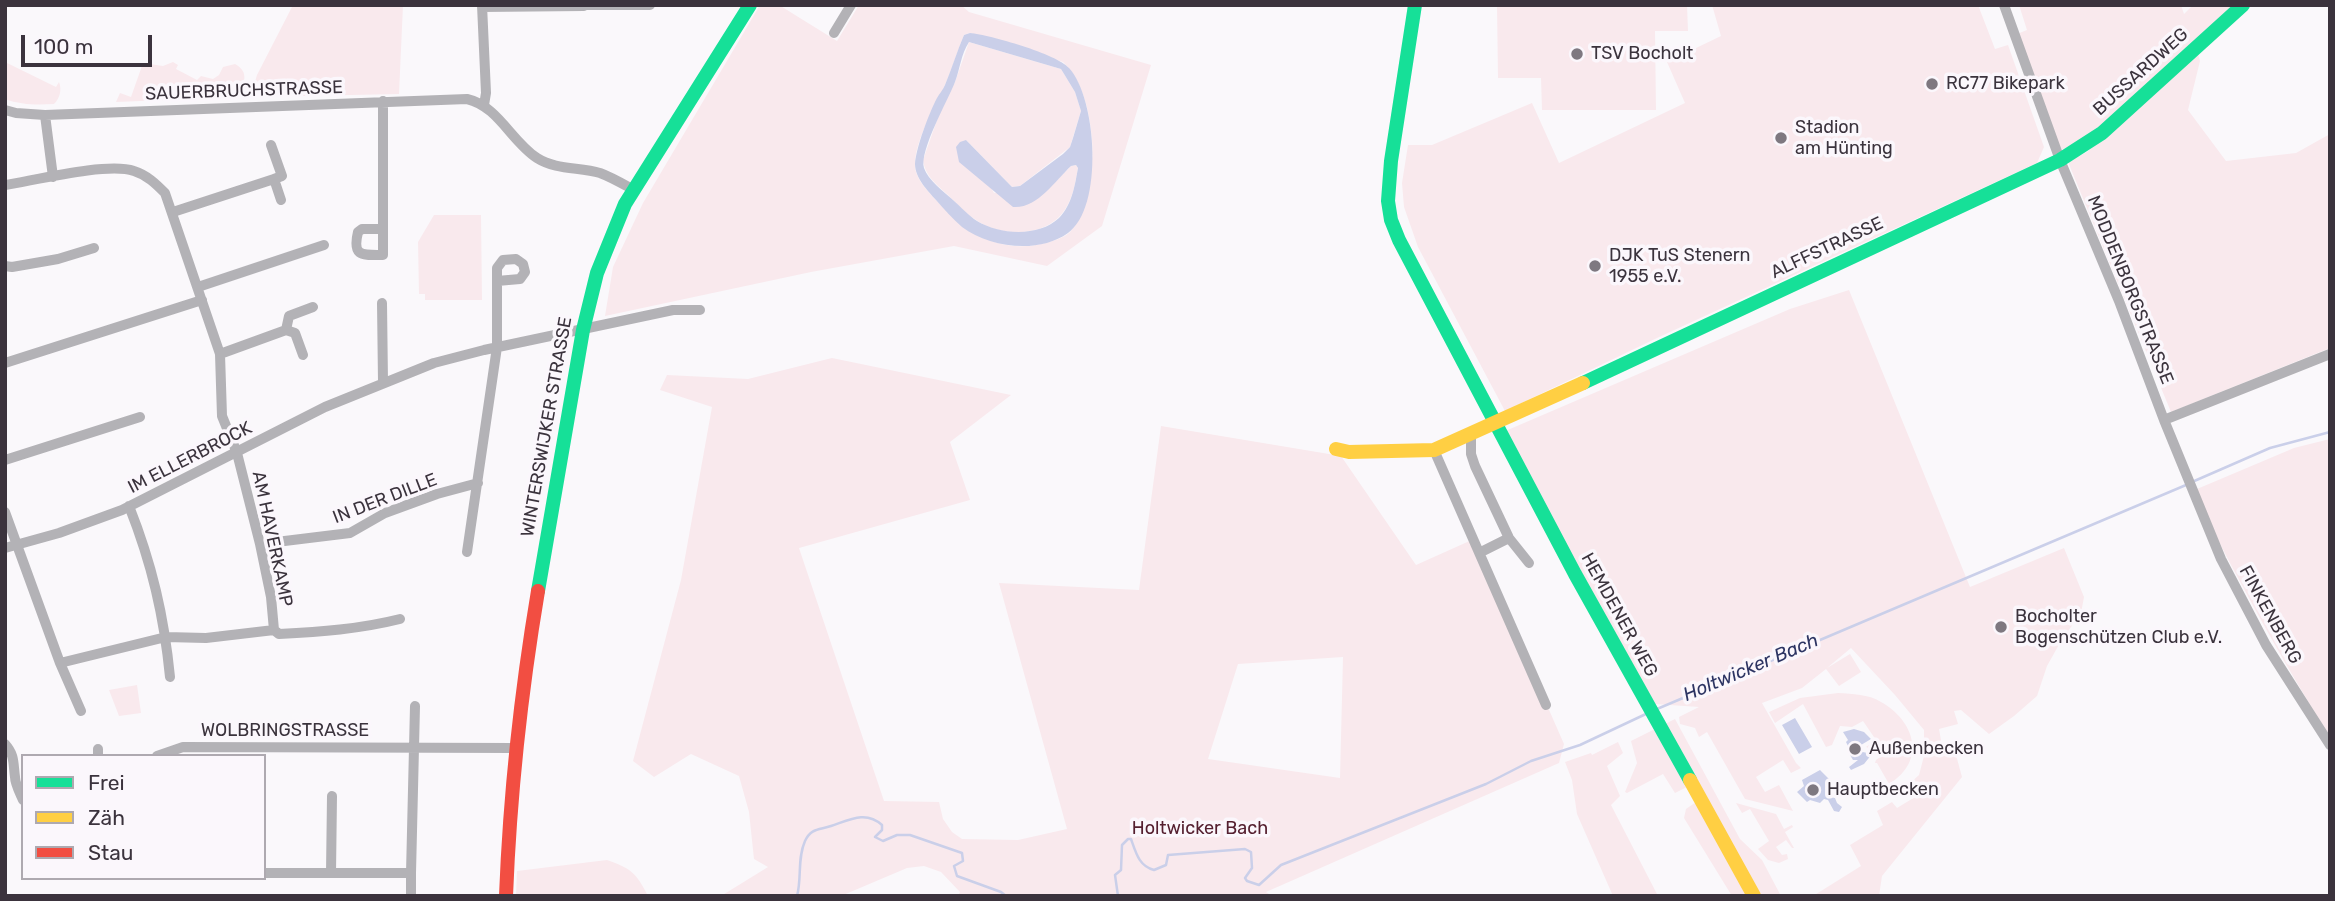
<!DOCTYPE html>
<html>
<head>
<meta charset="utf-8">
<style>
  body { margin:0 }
  #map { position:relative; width:2335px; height:901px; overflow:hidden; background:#faf8fb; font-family:Rubik,sans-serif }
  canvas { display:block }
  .frame { position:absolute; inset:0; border:7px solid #3b333d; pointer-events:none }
  .legend { position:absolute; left:21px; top:754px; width:245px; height:126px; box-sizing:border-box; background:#fbf7fc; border:2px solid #aea9b0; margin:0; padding:9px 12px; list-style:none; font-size:21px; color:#3b333d }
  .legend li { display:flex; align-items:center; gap:14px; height:35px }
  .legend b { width:35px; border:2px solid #aea9b0 }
  .scale { position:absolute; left:21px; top:35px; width:131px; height:32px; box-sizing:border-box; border:4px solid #3b333d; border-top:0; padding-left:9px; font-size:21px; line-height:24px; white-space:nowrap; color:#3b333d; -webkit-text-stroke:5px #fbf7fc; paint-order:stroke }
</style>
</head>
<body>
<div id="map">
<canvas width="2335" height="901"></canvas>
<div class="frame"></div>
<ul class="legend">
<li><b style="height:9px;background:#16e098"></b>Frei</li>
<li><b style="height:9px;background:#ffcf43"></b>Zäh</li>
<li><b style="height:9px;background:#f24e42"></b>Stau</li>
</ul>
<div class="scale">100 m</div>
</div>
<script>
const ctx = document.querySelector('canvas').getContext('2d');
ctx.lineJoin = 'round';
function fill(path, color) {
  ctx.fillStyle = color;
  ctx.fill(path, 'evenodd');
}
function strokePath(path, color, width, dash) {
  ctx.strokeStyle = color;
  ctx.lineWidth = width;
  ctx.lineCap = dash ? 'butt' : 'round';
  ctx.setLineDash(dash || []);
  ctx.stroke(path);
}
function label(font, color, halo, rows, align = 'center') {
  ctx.font = font + ' Rubik,sans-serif';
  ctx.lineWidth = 7;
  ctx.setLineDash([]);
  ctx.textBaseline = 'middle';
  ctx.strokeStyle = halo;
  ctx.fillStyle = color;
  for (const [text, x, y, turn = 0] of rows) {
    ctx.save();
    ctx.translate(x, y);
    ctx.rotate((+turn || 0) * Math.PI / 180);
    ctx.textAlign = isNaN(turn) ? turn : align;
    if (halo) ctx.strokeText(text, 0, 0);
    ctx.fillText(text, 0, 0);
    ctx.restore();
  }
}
fill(new Path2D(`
  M293,5H403L399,94L255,97L252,92L257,75Z
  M760,5H779L837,41L859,5H961L969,12L1151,65L1102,226L1047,266L954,246L811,272L605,316L613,267L643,203ZM970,33L1063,62C1083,81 1090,113 1092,140C1094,165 1087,214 1070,232C1064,238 1053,241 1045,243C1000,255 966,232 937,201C929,192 915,179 915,165C915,140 935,107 945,85C952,69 957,52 964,35Z
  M1497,5H1687L1688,31H1655L1656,110H1542L1541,78H1498Z
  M1712,5H1978L1995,49L2008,45L2044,147L2037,163L1657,338L1505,411L1418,247L1404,207L1402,183L1408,145H1432L1532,103L1559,163L1685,103L1667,62L1721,36Z
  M2019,5H2181L2184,14L2193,5H2234L2085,141L2060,150L2017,34L2027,30Z
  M969,42L1061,69L1075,92L1081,111L1070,147L1020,186L1012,187L966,140L994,193L1054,183L1071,166L1076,165L1078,168C1075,185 1072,205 1058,218C1038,237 998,236 976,220C966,214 957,204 948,195C937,185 925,176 923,160L943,103L955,82Z
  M2198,54L2200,61L2188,110L2226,161L2296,153L2330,134V348L2171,412L2068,162L2087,152Z
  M5,62L56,87L59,82C62,90 60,98 54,104C37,105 21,105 5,99Z
  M173,62L178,65L176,69L197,80L201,76L213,79L219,75L223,67L235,64C250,72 244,84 238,97L116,102L120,93L131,97L143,63L163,66Z
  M434,215H481L482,300H425V294H419L418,242Z
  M1849,290L1970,587L2064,548L2084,597L2081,613L2061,641L2047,666L2037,696L2014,716L1989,734L1961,710L1954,711L1958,724L1939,729L1942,746L1953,744L1962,777L1882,876L1879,896H1813L1861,866L1850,845L1883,825L1877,811L1892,802L1897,808L1915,797L1909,784L1919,775L1924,756V730L1895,695L1851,648L1827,668L1850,654L1861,672L1839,686L1826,669L1802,688L1762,703L1796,763L1801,768L1791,773L1783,760L1756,777L1765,792L1779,785L1793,811L1745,799L1707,732L1699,737L1695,728L1680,724L1679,717L1699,707L1655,704L1503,432L1790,309Z
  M832,358L1011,395L950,442L970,500L799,548L884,801L939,802L943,819L952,832L962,839L1018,840L1067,829L999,583L1139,590L1161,426L1341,456L1416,565L1474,539L1564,744L1559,763L1266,892L1272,896H958L960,892L941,872L924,866L907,868L841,896H721L768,867L754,859L749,812L739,776L691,754L654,777L633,761L681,580L712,407L660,390L667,375L748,379ZM1343,657L1340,778L1208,759L1238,664Z
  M2330,439V738C2300,688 2270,638 2243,587C2226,556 2208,523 2197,489L2294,448Z
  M137,685L141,713L119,716L109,690Z
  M1838,693C1853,694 1868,694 1881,702C1915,721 1927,761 1889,784L1877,763H1875L1876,760L1883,755L1884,750L1882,749L1877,755L1874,751L1866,747L1876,740L1863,721L1852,727L1840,726L1832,745L1826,747L1803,704L1775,723L1769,712L1800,698Z
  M1675,719L1740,839L1762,860L1781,896H1732L1684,818L1686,809L1696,802L1687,787L1675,793L1663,774L1627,793L1625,792L1637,763L1631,741Z
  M1618,742L1623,753L1607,766L1620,796L1611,805L1658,896H1613L1577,814L1572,780L1565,762L1591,753L1592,755Z
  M1736,803L1776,814L1784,829L1792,825L1793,827L1785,832L1794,848H1792L1786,840L1776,847L1782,855L1787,854L1788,859L1779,863L1768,860L1758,849L1769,841L1750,809L1742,813Z
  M607,860C631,868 637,874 648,896H516L517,871Z`), '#f9e9ed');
fill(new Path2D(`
  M970,33C990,35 1057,54 1069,68C1097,98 1104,208 1068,233C1039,254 990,248 962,227C953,219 944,209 936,200C928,191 915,178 915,164C916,148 929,113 937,98C939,94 943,90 945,85C952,68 957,51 964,35ZM969,42L1061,69L1075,92L1081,111L1073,138L1070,147L1063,154L1020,186L1012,187L966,140L960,142L956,147L959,162L1013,207C1037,209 1055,181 1071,166L1076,165L1078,168C1075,185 1072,205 1059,218C1039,237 1000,235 977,221C969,216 961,207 953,200C944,192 928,180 924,168C919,151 948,100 955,82C960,69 961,54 969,42Z
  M1795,718L1812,747L1799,754L1782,725Z
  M1854,729L1864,732L1871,739L1856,748L1858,751L1872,754L1864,764L1851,770L1849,767L1858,760H1853L1850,755L1855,752L1853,749L1850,750L1846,742L1848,740L1843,732Z
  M1820,770L1829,779L1825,789L1830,792V797L1835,798L1837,803L1842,807L1839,812L1834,811L1828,800L1824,799L1820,803L1810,800L1807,802L1797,792L1804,786L1802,780Z`), '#cacfe9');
strokePath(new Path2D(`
  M2192,482L2270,448L2330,432
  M1657,709L2186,485
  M797,896C802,878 797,859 805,841C811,828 819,830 831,826C849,820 866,810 882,825V830L875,837L883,841L897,835H910L962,853L963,861L954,866L957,876L1001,892L1006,896
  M1050,896H1069
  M1118,896L1115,875L1121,870L1122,845L1128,839H1131C1136,853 1139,866 1154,870L1166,865L1168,855L1245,849L1251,852L1252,868L1245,878L1247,881L1259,885L1281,865L1486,784L1531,761L1580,745L1648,713`), '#cacfe9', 2.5);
strokePath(new Path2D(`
  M482,5L486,93L484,105
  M584,5H650
  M2004,5L2060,160L2119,301L2164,420L2330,354
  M482,7L584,6
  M834,33L851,5
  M5,110L16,113L45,115L467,99C498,106 511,141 537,158C556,170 579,167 600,173C611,177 623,184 634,190
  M45,115L53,177
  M271,145L282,176L274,179
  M5,185C36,180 108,162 134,171C147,175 156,184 165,193L220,354L222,416L237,453L260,544L271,597L274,630L279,634C320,632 360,629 400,619
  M173,212L274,179L281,200
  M383,229H362L358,232C352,257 362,255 383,255V101
  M5,266L12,267L58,259L94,248
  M198,287L324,245
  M382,303L383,382
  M286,330L289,316L313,307
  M220,354L286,330L295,333L303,355
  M5,363L202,300
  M2164,420L2221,559L2266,645L2330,745
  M1471,434V454L1475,466L1509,538L1529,563
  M1434,450L1546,705
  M5,460L140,417
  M129,506C152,564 164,616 170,677
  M5,512L60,663L81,711
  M260,544L350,533L385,513L437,494L478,483
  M5,548L59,533L122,510L325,407L434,363L484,350L673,310H700
  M467,552L497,347V268L503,260L516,259L523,264L525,272L520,279L497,281
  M1481,552L1509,538
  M60,663L166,637L206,638L274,630
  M5,744C15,755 13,763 15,777C15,784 20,793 23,800
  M98,749V756
  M157,756L183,747L514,748
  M264,873H411L415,706
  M331,873L332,796
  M411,896V873`), '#b3b2b6', 10);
strokePath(new Path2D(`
  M1415,5L1391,161L1388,201L1391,220L1399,240L1575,574L1690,780
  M1583,383L2060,160L2102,133L2243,5
  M538,591L583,330L597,273L625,204L750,5`), '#16e098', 14);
strokePath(new Path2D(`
  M1336,449L1349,452L1434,450L1583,383
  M1690,780L1754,896`), '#ffcf43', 14);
strokePath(new Path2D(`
  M506,896C510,793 521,692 538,591`), '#f24e42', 14);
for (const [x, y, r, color] of [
  [1577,54,7,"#7e7880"],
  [1932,84,7,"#7e7880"],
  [1781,138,7,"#7e7880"],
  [1595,266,7,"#7e7880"],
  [2001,627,7,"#7e7880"],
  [1855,749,7,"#7e7880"],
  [1813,790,7,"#7e7880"]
]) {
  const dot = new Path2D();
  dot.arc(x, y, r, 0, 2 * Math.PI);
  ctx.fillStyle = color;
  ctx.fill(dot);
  strokePath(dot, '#fbf7fc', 2.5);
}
label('18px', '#3b333d', '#fbf7fc', [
  ["TSV Bocholt",1591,54],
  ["RC77 Bikepark",1946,84],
  ["Stadion",1795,128],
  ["am Hünting",1795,149],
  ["DJK TuS Stenern",1609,256],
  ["1955 e.V.",1609,277],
  ["Bocholter",2015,617],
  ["Bogenschützen Club e.V.",2015,638],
  ["Außenbecken",1869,749],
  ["Hauptbecken",1827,790]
], 'left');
label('18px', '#3b333d', '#fbf7fc', [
  ["BUSSARDWEG",2141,72,-42],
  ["SAUERBRUCHSTRASSE",244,91,-2],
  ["ALFFSTRASSE",1827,248,-25],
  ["MODDENBORGSTRASSE",2130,290,68],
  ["WINTERSWIJKER STRASSE",547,427,-80],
  ["IM ELLERBROCK",190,458,-27],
  ["IN DER DILLE",385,499,-21],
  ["AM HAVERKAMP",272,539,78],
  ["HEMDENER WEG",1619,615,61],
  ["FINKENBERG",2270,615,61],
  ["WOLBRINGSTRASSE",285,731]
]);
label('18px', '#552030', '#fbf7fc', [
  ["Holtwicker Bach",1200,829]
]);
label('italic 19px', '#2d3563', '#fbf7fc', [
  ["Holtwicker Bach",1751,668,-23]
]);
</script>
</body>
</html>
